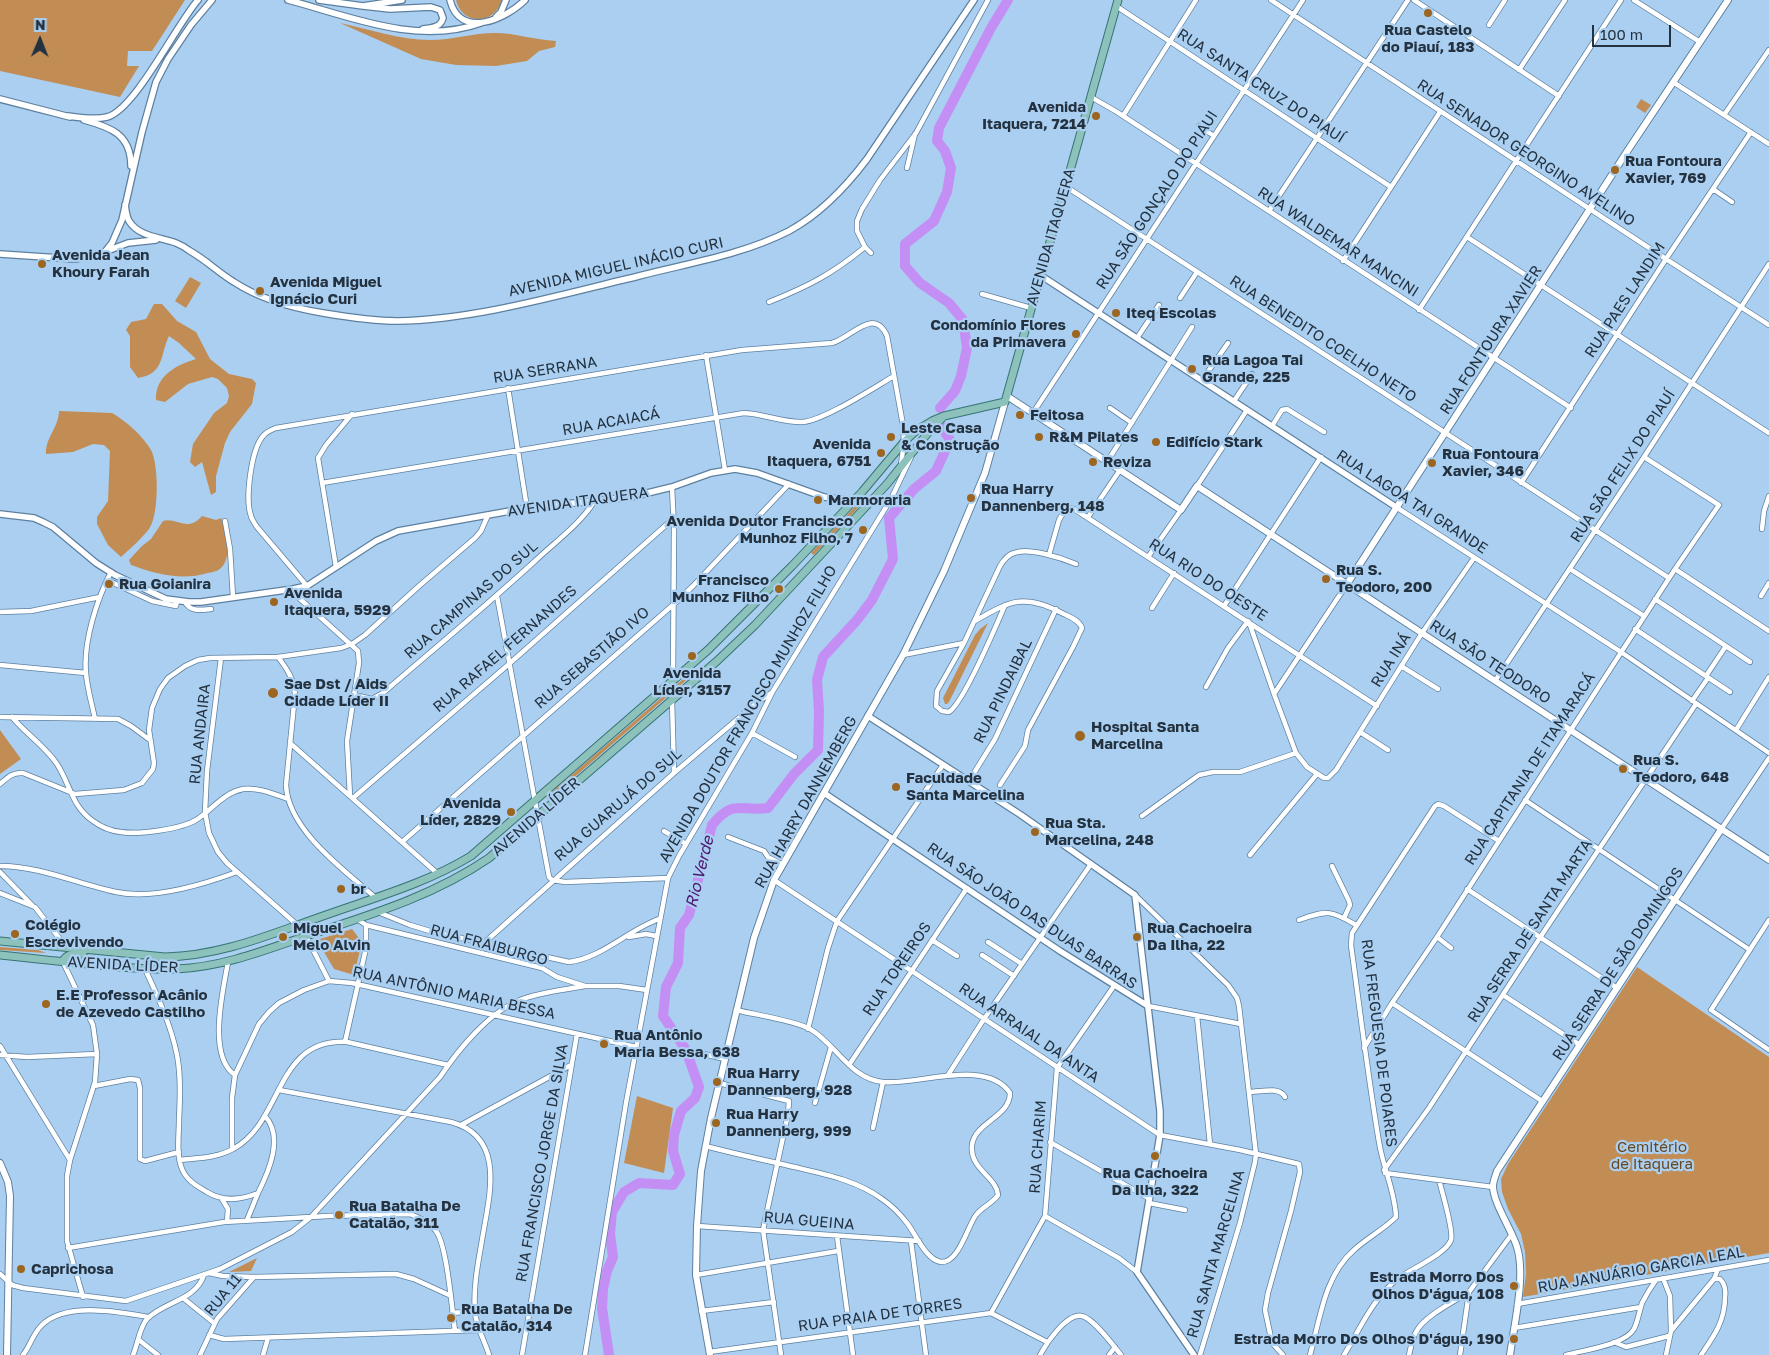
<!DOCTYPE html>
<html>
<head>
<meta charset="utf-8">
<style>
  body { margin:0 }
  #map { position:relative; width:1769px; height:1355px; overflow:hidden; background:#aacff1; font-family:"Golos Text",sans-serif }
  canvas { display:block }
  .north { position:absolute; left:15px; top:15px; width:50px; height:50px; -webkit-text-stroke:4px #aacff1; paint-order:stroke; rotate:1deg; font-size:14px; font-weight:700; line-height:20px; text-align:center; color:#243240 }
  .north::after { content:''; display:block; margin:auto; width:18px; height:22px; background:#243240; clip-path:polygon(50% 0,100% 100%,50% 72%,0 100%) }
  .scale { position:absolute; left:1592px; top:25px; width:79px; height:22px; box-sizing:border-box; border:2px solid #243240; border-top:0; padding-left:6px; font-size:15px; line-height:18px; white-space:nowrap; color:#243240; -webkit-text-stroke:4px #aacff1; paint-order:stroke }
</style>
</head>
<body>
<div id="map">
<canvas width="1769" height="1355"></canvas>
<div class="north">N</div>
<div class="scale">100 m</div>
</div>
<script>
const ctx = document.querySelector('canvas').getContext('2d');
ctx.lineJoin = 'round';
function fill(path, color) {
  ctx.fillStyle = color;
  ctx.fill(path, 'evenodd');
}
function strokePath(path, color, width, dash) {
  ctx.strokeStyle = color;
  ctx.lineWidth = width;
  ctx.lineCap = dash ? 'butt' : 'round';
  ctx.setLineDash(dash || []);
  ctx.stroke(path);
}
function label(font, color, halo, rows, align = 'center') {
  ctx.font = font + ' "Golos Text",sans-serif';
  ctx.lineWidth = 4.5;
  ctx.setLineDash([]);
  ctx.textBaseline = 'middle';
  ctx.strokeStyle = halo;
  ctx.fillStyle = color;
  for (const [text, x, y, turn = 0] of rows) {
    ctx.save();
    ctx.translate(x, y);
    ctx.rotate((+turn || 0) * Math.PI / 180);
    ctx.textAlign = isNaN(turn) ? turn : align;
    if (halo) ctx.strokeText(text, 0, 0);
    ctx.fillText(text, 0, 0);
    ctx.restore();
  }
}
fill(new Path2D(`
  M0,0H185L152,51H128L127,66H139L120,97L0,71Z
  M456,0H502C495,25 462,26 456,0Z
  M340,23C369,29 400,40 430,40C452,40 473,33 495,33C515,33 535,40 556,41L555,47L539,51L527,61L496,66L456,65L421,59Z
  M1641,99L1651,105L1645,113L1636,107Z
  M190,277L201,283L186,308L175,301Z
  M154,304H162L177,321L196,332L210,359L229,374L252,379L256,383L252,404L230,432L225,443L216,476V492L211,495L202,462L195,467L190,462L193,444L214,413L227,403L229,396L227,388L218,379L212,377L188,384L165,402L156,400C155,376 176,365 196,359L179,343L169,336C160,354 165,374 138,378L130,367V336L126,330L131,322L146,319Z
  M59,411L112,413C126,421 143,436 151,450C159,464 159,516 149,529C143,537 129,550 121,557L108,545L97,524V517L108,501L110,451L104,445L93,444L73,452L46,454C45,438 59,427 59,411Z
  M866,495L868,497L814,555L811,553Z
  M202,516L216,520L221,518C226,531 232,551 224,564C221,570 215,572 208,573C181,581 156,574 131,565L129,560L142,546L151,539L163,521C176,517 188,533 202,516Z
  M988,623L949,702L947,704H945L943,698L975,635L980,629Z
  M689,674L691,676L548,800L546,797Z
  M0,730L21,759L0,774Z
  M352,929L362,942L354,975L334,969L317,940Z
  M0,947L38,950L46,953L0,950Z
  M1637,967L1769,1057V1253L1523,1297L1526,1274L1525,1252L1521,1234L1508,1209L1502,1192L1501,1179L1508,1164Z
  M637,1096L673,1108L664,1173L624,1163Z
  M257,1258L251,1271L229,1272Z`), '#c28d54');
strokePath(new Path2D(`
  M940,408L955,391L961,376L967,348L963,320L949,303L920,283L905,266V244L934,221L947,192L951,168L945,151L937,141L939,128L991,28L1008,0
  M609,1355L602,1308L603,1289L607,1271L613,1257L610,1234L612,1212L624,1192L639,1183L673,1185L680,1174L673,1151L674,1135L681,1111L695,1098L699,1087L686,1050L663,1016L666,987L678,963L680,928L689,915L712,825C734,798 740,812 768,808L794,774L818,750L819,711L817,680L823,657L857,620L872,600L893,559L889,518L914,489L936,471L950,440L941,426`), '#c48ff4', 10);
const minor = new Path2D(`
  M1271,0L1666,259L1769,325
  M1414,0L1559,96
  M1634,0L1700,42
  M1116,6L1391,187
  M1489,25L1505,0
  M1519,70L1565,0
  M1673,82L1769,144
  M1091,97L1117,112L1571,408
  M1724,115L1769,50
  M1123,116L1196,0
  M1199,126L1214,136
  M907,168L915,134
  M1065,186L1669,578
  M1713,189L1732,202
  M1269,211L1408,0
  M1467,237L1769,433
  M871,253L865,247L857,231V221L862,209L880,180L916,133L988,0
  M1343,261L1440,112
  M982,294L1031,308
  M1180,298L1197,272
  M769,302C809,286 832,274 865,247
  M1419,310L1621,0
  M1137,338L1159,305
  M706,355L725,470
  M1202,380L1228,343
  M508,388L527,508
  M1234,401L1252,374
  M1110,408L1132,423
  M1033,413L1303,0
  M1272,426L1282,410L1287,409L1324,432
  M1107,462L1192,327
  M322,483L744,413C763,414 782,422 801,422C820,423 875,387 894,376
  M1521,483L1666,259L1751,132
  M1197,486L1247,410
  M672,487L674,529L673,680
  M1396,507L1621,652L1769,753
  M1088,517L1120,470
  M225,521L230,549L233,597
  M1762,529L1764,511L1769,496
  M1049,555L1059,520L1066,508L1074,509L1377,706
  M1148,557L1181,510
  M336,567L318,458L326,445L352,414
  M1570,569L1644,616
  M1675,569L1769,631
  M107,580L152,601L176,606L177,601
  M307,586L257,527C255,524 252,520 251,516C245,499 251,450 263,436C267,431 271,430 276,428L742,350L832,343C851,338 874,306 887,336L903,425L904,442L901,465
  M290,590L358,651L359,663L347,741L350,796
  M497,596L549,877L552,880L565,882L668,878
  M1761,596L1769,583
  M1655,599L1750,662
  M185,602C190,612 201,610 211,609
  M1005,605C996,626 964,702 949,712L942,711L936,706L937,691L964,643L1000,566C1003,561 1007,555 1014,553C1028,547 1062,558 1076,564
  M1224,606L1321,457
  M1152,608L1174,573
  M0,612L31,611L100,597
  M975,621C1011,600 1025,593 1064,614C1070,617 1079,620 1082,628L1073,647L1028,730L1025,746L1000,785
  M1249,622L1274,694L1296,753L1307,767L1324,778H1328L1336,770L1422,633L1474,558
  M1635,629L1730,692
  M903,655L964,643
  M278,657C287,669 294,679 295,694L286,785C288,830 344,870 376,898
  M221,658L207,771L205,812L209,833L218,852L227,863L303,930L329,981
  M0,665L86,673
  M1401,666L1438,689
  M1706,676L1726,646
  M1495,681L1644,457L1769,264
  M1206,687L1228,648L1248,621
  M1274,694L1347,584
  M354,695L372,699L383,693C434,649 486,606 535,561C555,542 579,525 594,502
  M672,700L674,773
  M1692,701L1708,678
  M0,717L118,719L131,726L150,740
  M12,717C26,734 45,746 57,764C70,784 72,807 93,821C101,827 111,831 121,832C139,835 181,829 196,820C212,810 223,793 243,789C258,787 274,794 288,799
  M95,719C92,704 87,688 86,673C83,642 97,599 111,572
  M1736,730L1769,677
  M1360,732L1388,750
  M752,733L795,757
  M290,743L438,874
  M969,781L995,739L1056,609
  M0,784C8,777 13,772 23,773L75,794L124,790L142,783L153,769L154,763L149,730L152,708L160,689L168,678L185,666L198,660L210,658L278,657L341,648L352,644L365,635L419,586L475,538L481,531L488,515
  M353,798L509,664L674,518
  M1525,800L1750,950
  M1142,816L1199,775L1213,772H1240L1296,753
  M1722,828L1769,758
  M664,831L686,844
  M728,837L764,851L768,857L783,865
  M402,842L674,604L693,586L789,484
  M1250,855L1317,774
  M0,866C40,866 78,884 116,892C153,900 202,885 237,872
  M1332,866L1349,901L1350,905L1344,918
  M0,872L32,905
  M774,880L1160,1135L1240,1150L1299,1164L1300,1172L1291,1211L1268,1293L1265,1310L1271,1338L1274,1345L1283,1355
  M1467,889L1617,988
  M0,893L35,907L66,947
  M1135,895L1228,985L1237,998L1239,1006L1256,1154L1255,1162L1240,1223L1200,1355
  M378,912L410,925L430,931L569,962C602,958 628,930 659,919
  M357,919L366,925L542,968L557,977L585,986H619L647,990
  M1299,920C1327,910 1331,910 1356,925
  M1769,920L1711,1010L1769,1050
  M629,937L646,934L656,936
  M1437,937L1451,948
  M932,940L957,956
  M988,942L1022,964
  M484,943L674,773L754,705L771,693
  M982,955L1014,976
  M63,962L93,1025L97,1054L95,1082L70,1160L67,1176V1241L83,1297
  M228,962C223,991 207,1056 235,1075
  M145,969C158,997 171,1025 177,1055C181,1076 180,1099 179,1120C179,1136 176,1154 182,1169C187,1181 197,1186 207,1192C223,1202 241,1200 258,1193C269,1171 284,1137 265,1116
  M1503,995L1580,1045
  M1392,1003L1542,1101
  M1148,1006L1241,1024
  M1197,1016L1210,1144
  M808,1029L828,948L837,921L943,765
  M345,1042L366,948V925
  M0,1046L70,1160
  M1364,1048L1392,1003L1437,937L1675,569L1719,505L1644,457
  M699,1053L725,1059
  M0,1055L27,1057L97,1054
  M849,1065L967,888
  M948,1075L984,1019L1091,864
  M719,1083L789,1101L788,1114L763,1230L781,1355
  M94,1086L130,1079L138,1080L140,1088V1159L145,1161L179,1152
  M279,1090L451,1122C507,1137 489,1197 482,1240C478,1263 473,1288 475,1312C476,1327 485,1341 489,1355
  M1249,1092C1260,1092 1279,1086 1285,1097
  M815,1103L831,1047
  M461,1125L571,1065
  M873,1128L883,1082
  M1050,1142L1150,1199
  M705,1146C732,1153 759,1159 786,1165C819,1173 855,1179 882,1199C891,1205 900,1214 907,1223C915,1233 926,1260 941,1262C959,1263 967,1227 976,1215C982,1207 993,1203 998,1195C997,1177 969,1169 972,1145C975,1122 1010,1117 1010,1093C986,1057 916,1086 883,1082C850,1079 836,1044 810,1029C793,1020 756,1015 736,1010
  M232,1149V1098L235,1075L259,1024L269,1012L279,1003L304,990L329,981L352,983L636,1047
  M180,1160C197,1158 217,1158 233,1149C284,1122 274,1038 347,1042L448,1065
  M1384,1170L1429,1108L1547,927L1696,704
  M1385,1173L1493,1187
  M222,1199L228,1209L227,1222
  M1149,1203L1185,1210
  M1045,1216L1119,1258L1137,1272
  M247,1220L258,1193
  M697,1226L919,1241
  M837,1236L853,1355
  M911,1241L926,1355
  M68,1248L224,1222L328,1216L410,1214C419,1218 430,1222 436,1231C447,1245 452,1310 455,1331
  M209,1273L223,1276L254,1277L396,1274L414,1279L449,1295
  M0,1274L12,1285L23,1288L126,1301L220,1269L292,1232L311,1217L440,1077C458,1050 489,1012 520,1000C540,992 564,990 585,986
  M696,1275L838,1251
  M1663,1278L1670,1296L1671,1330
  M183,1298L214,1323
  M1517,1304L1769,1260
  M701,1311L774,1302
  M452,1313L475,1311
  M991,1313L1045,1216L1057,1068L1114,986
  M1514,1328L1641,1307
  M209,1335L224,1339L479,1330
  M139,1340L158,1355
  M1614,1342L1626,1347L1669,1336
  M709,1352L991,1313L1047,1342
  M23,1355C30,1346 33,1334 41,1326C64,1301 120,1312 149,1317
  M133,1355C138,1344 139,1328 147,1319C165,1301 195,1301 204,1275
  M200,1355L217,1319L254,1277
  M263,1355L268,1338
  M522,1355L577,1034
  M585,1355L626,1103L668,878L679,856L752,733L773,691L891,499L911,457
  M1040,1355C1046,1344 1067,1312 1082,1316C1094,1319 1113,1345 1121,1355
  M1109,1355L1115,1347
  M1310,1355C1320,1320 1324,1276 1354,1250C1367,1238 1383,1230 1396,1217C1395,1191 1383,1168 1379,1142C1368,1077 1360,1011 1351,945L1352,933L1435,806L1438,804L1444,806L1499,841
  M1344,1355C1360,1329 1374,1296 1399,1278C1411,1269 1446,1254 1451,1240C1454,1231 1442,1192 1439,1180
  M1409,1355C1411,1347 1412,1339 1416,1332C1424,1316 1455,1301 1469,1292
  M1460,1355L1469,1292L1512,1234
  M1566,1355C1584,1350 1625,1345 1634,1329C1638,1321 1639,1312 1642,1303C1646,1295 1651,1287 1656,1280
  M1666,1355L1671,1331L1714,1279L1718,1269
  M1701,1355C1714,1336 1725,1321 1725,1297C1726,1290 1725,1284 1720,1279H1714`);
const tertiary = new Path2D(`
  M288,0C349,16 417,46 481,23
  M319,0L363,6L402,0
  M450,0C460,40 506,19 525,0
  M363,6L390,9L431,7L440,10L443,18C441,27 432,28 423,29
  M496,17L501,12L506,0
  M0,99L70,117
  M68,116C81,118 95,120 107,117C135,110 176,25 198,0
  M84,120C110,127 131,134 131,166
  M125,205C126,210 126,216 129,221C139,237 160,237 176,243C181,245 186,248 190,251C206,260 219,273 234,282C260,299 292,308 323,313C347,317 372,321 397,321C475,320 563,294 639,276C689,263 742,255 789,231C820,214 846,187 867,159L974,0
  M107,251L128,243L156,240
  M0,254L75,259L98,255L104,253L112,243L122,220L142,132L156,82L168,59L191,25L212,0
  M1040,275L1396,507
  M0,514L34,518L43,522L53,527L96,563L115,575L166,599L189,602H201L293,589L307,586L376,541L398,531L527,508L631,497L672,487L711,473L735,469L757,473L824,497L854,501
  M868,716L1021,815L1135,895L1160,1111V1135L1137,1272L1194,1355
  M824,793L1060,951L1148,1006`);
const secondary = new Path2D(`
  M1007,396L1181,510L1197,486L1769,860
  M1347,584L1628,150L1728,0
  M0,1163L8,1182L10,1196L7,1355
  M710,1355L696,1275L697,1226L701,1171L711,1118L754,938L774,880L903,655L944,571L985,473L1005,402
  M1510,1355C1514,1325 1526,1276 1517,1247C1512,1230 1493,1203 1493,1186C1493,1181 1496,1175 1497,1171L1722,828`);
const primary = new Path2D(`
  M0,941L165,957C221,956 271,934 323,916C373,898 425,884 471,856L708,650L792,566L862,492L904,442L917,430L932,421L944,416L1005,402L1118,0
  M0,955C36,959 73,963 109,966C132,968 155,970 177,969C224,967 268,949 312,934C373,914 435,895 489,858L717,661L755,625L887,484L927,434L942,418
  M63,962C66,953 75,954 83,954`);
strokePath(minor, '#5e80a0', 6);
strokePath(tertiary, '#5e80a0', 8);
strokePath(secondary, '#5e80a0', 8);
strokePath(primary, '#367474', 9);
strokePath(minor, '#fff', 4.5);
strokePath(tertiary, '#fff', 5.5);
strokePath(secondary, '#fff', 6);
strokePath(primary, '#8cc1bc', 7);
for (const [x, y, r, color] of [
  [1428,13,5,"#9c6520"],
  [1096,116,5,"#9c6520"],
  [1615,170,5,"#9c6520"],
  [42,264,5,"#9c6520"],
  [260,291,5,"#9c6520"],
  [1116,313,5,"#9c6520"],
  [1076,334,5,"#9c6520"],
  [1192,369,5,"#9c6520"],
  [1020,415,5,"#9c6520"],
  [891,437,5,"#9c6520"],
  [1039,437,5,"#9c6520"],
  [1156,442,5,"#9c6520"],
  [881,453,5,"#9c6520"],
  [1093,462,5,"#9c6520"],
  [1432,463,5,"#9c6520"],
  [971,498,5,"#9c6520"],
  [818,500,5,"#9c6520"],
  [863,530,5,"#9c6520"],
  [1326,579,5,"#9c6520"],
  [109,584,5,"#9c6520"],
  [779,589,5,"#9c6520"],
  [274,602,5,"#9c6520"],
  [692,656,5,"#9c6520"],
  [273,693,6,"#9c6520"],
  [1080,736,6,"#9c6520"],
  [1623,769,5,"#9c6520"],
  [896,787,5,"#9c6520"],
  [511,812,5,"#9c6520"],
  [1035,832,5,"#9c6520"],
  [341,889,5,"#9c6520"],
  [15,934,5,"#9c6520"],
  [283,937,5,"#9c6520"],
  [1137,937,5,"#9c6520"],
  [46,1004,5,"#9c6520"],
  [604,1044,5,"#9c6520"],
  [717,1082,5,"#9c6520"],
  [716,1123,5,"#9c6520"],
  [1155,1156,5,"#9c6520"],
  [339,1215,5,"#9c6520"],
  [21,1269,5,"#9c6520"],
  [1514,1286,5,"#9c6520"],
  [451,1318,5,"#9c6520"],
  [1514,1339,5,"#9c6520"]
]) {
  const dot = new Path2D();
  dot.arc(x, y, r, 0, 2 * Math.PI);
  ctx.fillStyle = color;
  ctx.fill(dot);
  strokePath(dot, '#aacff1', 2);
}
label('bold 15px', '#243240', '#aacff1', [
  ["Rua Castelo",1428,30,"center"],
  ["do Piauí, 183",1428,47,"center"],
  ["Avenida",1086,107,"right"],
  ["Itaquera, 7214",1086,124,"right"],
  ["Rua Fontoura",1625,161],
  ["Xavier, 769",1625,178],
  ["Avenida Jean",52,255],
  ["Khoury Farah",52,272],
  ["Avenida Miguel",270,282],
  ["Ignácio Curi",270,299],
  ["Iteq Escolas",1126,313],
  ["Condomínio Flores",1066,325,"right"],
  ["da Primavera",1066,342,"right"],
  ["Rua Lagoa Tai",1202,360],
  ["Grande, 225",1202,377],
  ["Feitosa",1030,415],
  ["Leste Casa",901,428],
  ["& Construção",901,445],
  ["R&M Pilates",1049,437],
  ["Edifício Stark",1166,442],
  ["Avenida",871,444,"right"],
  ["Itaquera, 6751",871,461,"right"],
  ["Rua Fontoura",1442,454],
  ["Xavier, 346",1442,471],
  ["Reviza",1103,462],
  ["Rua Harry",981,489],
  ["Dannenberg, 148",981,506],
  ["Marmoraria",828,500],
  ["Avenida Doutor Francisco",853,521,"right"],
  ["Munhoz Filho, 7",853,538,"right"],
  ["Rua S.",1336,570],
  ["Teodoro, 200",1336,587],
  ["Francisco",769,580,"right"],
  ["Munhoz Filho",769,597,"right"],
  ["Rua Goianira",119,584],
  ["Avenida",284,593],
  ["Itaquera, 5929",284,610],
  ["Avenida",692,673,"center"],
  ["Líder, 3157",692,690,"center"],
  ["Sae Dst / Aids",284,684],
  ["Cidade Líder II",284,701],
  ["Hospital Santa",1091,727],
  ["Marcelina",1091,744],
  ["Rua S.",1633,760],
  ["Teodoro, 648",1633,777],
  ["Faculdade",906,778],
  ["Santa Marcelina",906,795],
  ["Avenida",501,803,"right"],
  ["Líder, 2829",501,820,"right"],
  ["Rua Sta.",1045,823],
  ["Marcelina, 248",1045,840],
  ["br",351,889],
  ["Colégio",25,925],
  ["Escrevivendo",25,942],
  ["Miguel",293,928],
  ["Melo Alvin",293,945],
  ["Rua Cachoeira",1147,928],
  ["Da Ilha, 22",1147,945],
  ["E.E Professor Acânio",56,995],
  ["de Azevedo Castilho",56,1012],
  ["Rua Antônio",614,1035],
  ["Maria Bessa, 638",614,1052],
  ["Rua Harry",727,1073],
  ["Dannenberg, 928",727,1090],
  ["Rua Harry",726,1114],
  ["Dannenberg, 999",726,1131],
  ["Rua Cachoeira",1155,1173,"center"],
  ["Da Ilha, 322",1155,1190,"center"],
  ["Rua Batalha De",349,1206],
  ["Catalão, 311",349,1223],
  ["Caprichosa",31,1269],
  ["Estrada Morro Dos",1504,1277,"right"],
  ["Olhos D'água, 108",1504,1294,"right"],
  ["Rua Batalha De",461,1309],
  ["Catalão, 314",461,1326],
  ["Estrada Morro Dos Olhos D'água, 190",1504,1339,"right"]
], 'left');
label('15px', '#243240', '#aacff1', [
  ["RUA SANTA CRUZ DO PIAUÍ",1261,86,33],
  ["RUA SENADOR GEORGINO AVELINO",1526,153,33],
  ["RUA SÃO GONÇALO DO PIAUI",1157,200,-57],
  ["AVENIDA ITAQUERA",1051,237,-74],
  ["RUA WALDEMAR MANCINI",1338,242,33],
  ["AVENIDA MIGUEL INÁCIO CURI",616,267,-13],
  ["RUA PAES LANDIM",1625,300,-57],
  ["RUA BENEDITO COELHO NETO",1323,339,33],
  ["RUA FONTOURA XAVIER",1491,340,-57],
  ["RUA SERRANA",545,370,-9],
  ["RUA ACAIACÁ",611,422,-10],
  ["RUA SÃO FELIX DO PIAUÍ",1623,466,-57],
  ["AVENIDA ITAQUERA",578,502,-8],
  ["RUA LAGOA TAI GRANDE",1412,502,33],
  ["RUA RIO DO OESTE",1208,580,33],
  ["RUA CAMPINAS DO SUL",471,600,-41],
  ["RUA RAFAEL FERNANDES",505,649,-41],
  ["RUA SEBASTIÃO IVO",592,658,-41],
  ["RUA INÁ",1391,660,-58],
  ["RUA SÃO TEODORO",1490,662,33],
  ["RUA PINDAIBAL",1003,691,-64],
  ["AVENIDA DOUTOR FRANCISCO MUNHOZ FILHO",748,714,-60],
  ["RUA ANDAIRA",200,734,-84],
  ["RUA CAPITANIA DE ITAMARACÁ",1530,769,-57],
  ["RUA HARRY DANNEMBERG",806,802,-61],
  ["RUA GUARUJÁ DO SUL",618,805,-41],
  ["AVENIDA LÍDER",536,817,-41],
  ["RUA SÃO JOÃO DAS DUAS BARRAS",1032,916,34],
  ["RUA SERRA DE SANTA MARTA",1530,931,-57],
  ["RUA FRAIBURGO",489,945,15],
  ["RUA SERRA DE SÃO DOMINGOS",1618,964,-57],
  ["AVENIDA LÍDER",123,965,3],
  ["RUA TOREIROS",897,969,-56],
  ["RUA ANTÔNIO MARIA BESSA",454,993,12],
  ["RUA ARRAIAL DA ANTA",1029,1033,34],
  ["RUA FREGUESIA DE POIARES",1379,1043,83],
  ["RUA CHARIM",1038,1147,-86],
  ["RUA FRANCISCO JORGE DA SILVA",542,1163,-80],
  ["RUA GUEINA",809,1221,5],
  ["RUA SANTA MARCELINA",1216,1254,-74],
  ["RUA JANUÁRIO GARCIA LEAL",1641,1270,-10],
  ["RUA 11",223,1295,-51],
  ["RUA PRAIA DE TORRES",880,1315,-8]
]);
label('15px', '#69461e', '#aacff1', [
  ["Cemitério",1652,1147],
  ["de Itaquera",1652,1164]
]);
label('italic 16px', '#4d1871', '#aacff1', [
  ["Rio Verde",700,872,-76]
]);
</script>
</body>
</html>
